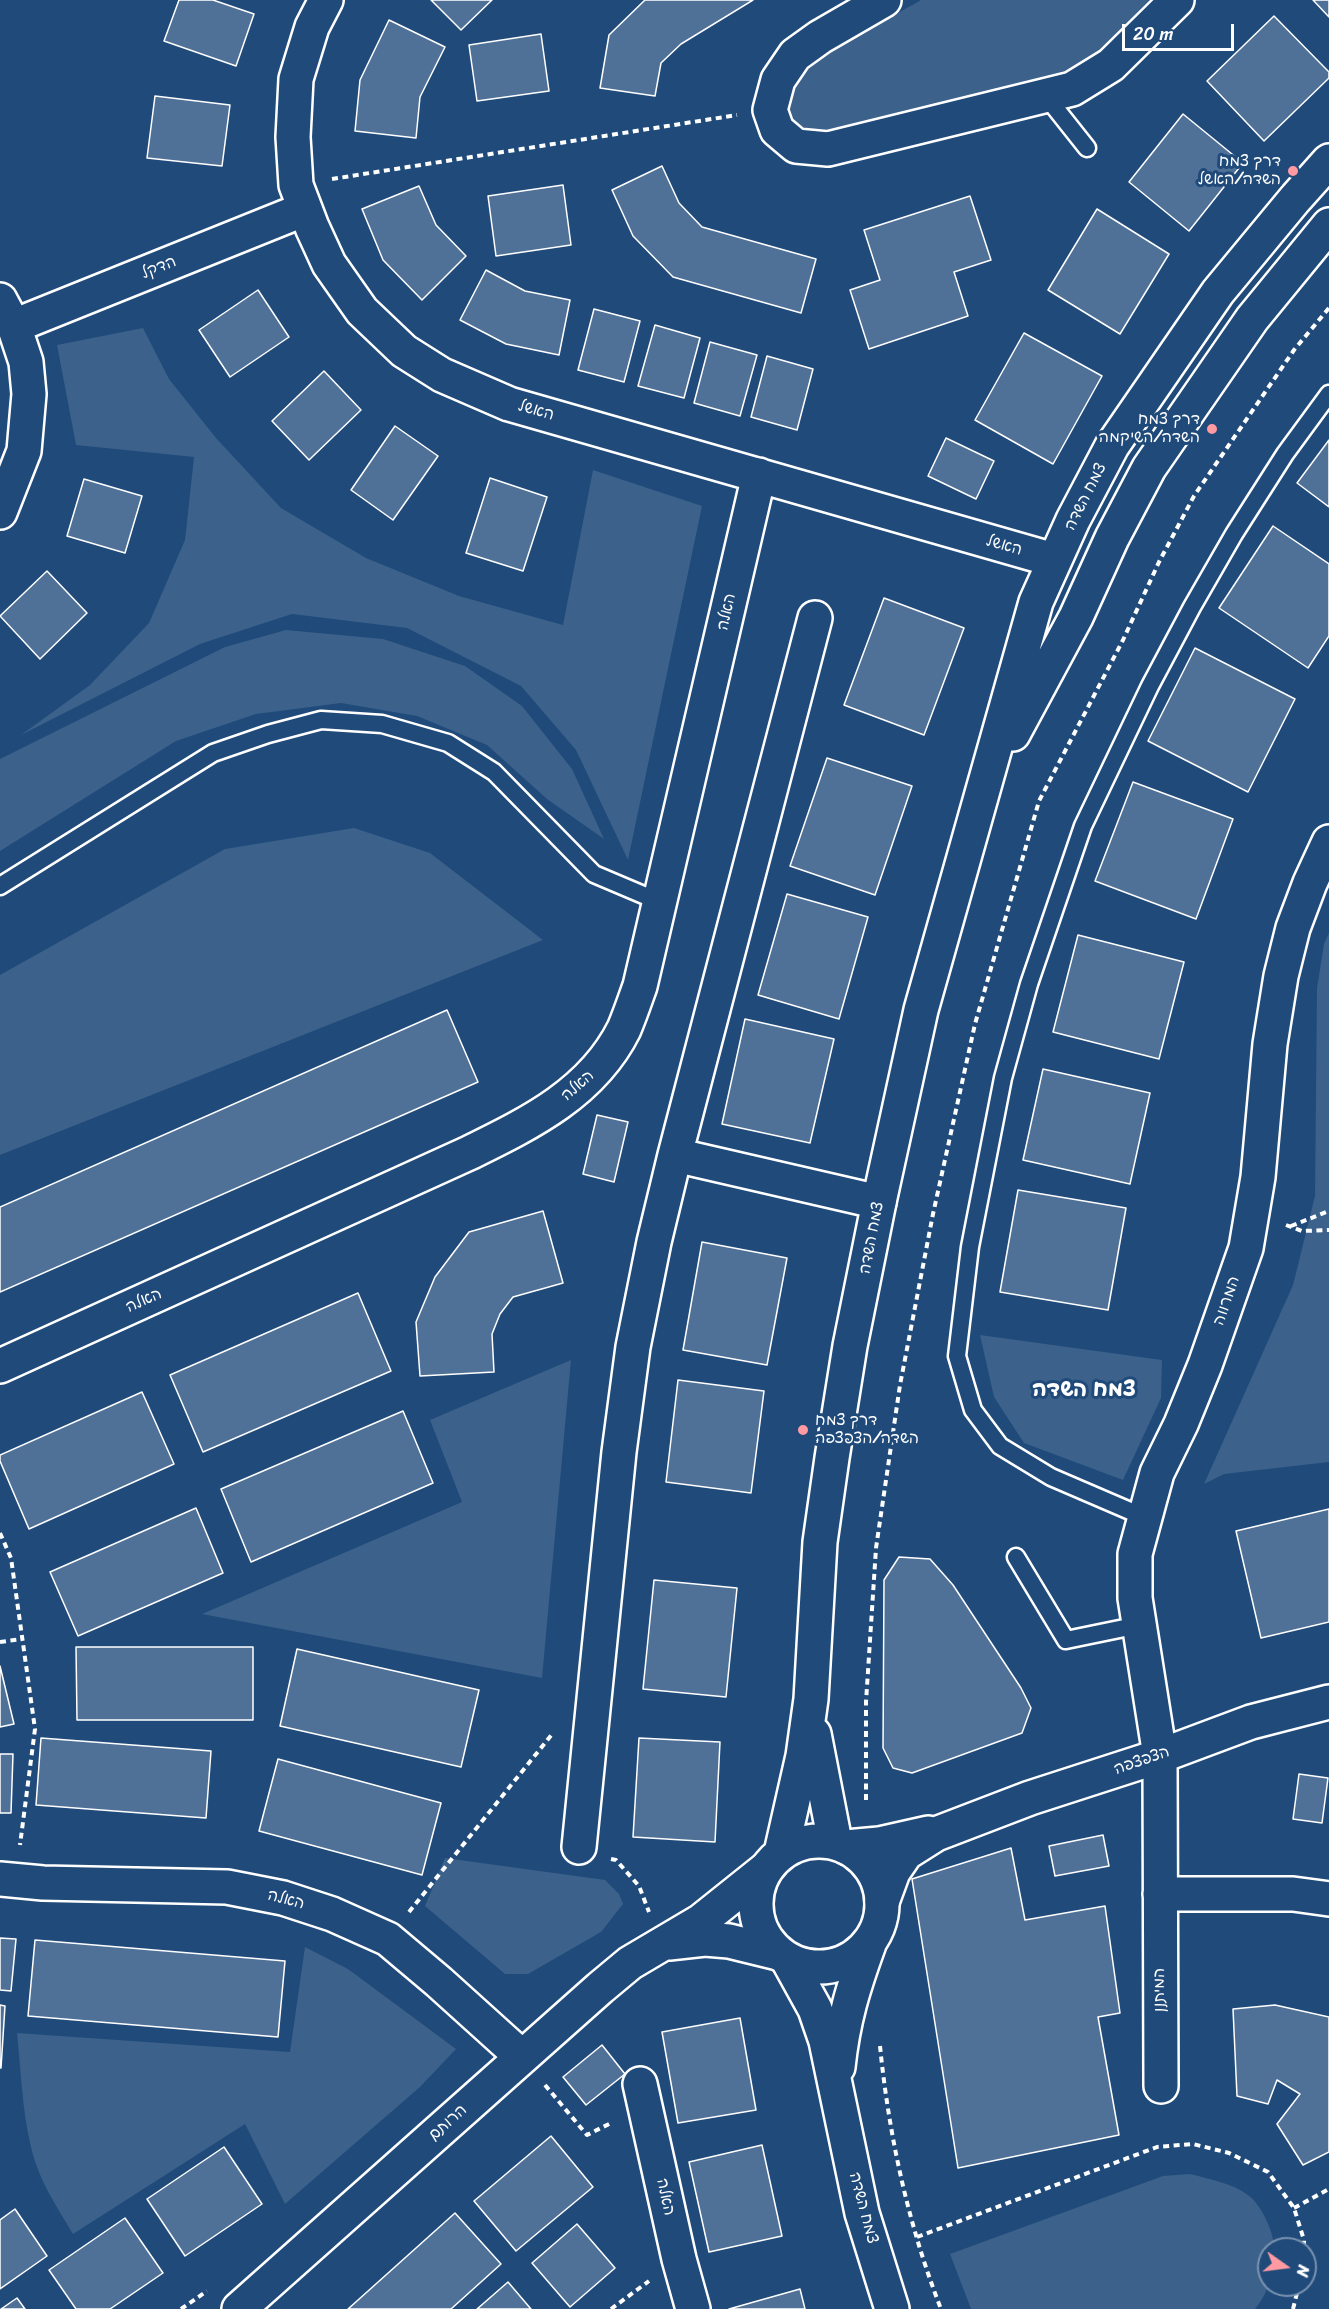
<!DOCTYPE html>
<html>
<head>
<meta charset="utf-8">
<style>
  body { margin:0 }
  #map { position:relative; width:1329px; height:2309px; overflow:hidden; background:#1f4a7a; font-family:Sriracha,sans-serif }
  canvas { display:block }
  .north { position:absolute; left:1257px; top:2237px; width:60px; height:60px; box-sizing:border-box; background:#1f4a7a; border:2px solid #7992af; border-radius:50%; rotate:104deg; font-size:16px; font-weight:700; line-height:24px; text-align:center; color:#fff }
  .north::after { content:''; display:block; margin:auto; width:21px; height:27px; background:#ff9aa2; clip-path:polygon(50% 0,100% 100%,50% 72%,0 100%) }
  .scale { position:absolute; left:1122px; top:24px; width:112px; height:27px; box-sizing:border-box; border:3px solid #fff; border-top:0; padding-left:8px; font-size:18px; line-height:21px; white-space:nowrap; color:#fff; -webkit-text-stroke:4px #1f4a7a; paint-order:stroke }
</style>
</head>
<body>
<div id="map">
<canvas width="1329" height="2309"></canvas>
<div class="north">N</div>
<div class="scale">20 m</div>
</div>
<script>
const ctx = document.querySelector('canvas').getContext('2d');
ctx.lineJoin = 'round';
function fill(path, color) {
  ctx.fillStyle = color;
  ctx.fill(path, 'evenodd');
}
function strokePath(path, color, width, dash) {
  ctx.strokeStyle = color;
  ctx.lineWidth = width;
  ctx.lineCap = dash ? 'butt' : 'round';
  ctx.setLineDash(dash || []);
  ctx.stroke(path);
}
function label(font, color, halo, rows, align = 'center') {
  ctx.font = font + ' Sriracha,"Playpen Sans Hebrew",sans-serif';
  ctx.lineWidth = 6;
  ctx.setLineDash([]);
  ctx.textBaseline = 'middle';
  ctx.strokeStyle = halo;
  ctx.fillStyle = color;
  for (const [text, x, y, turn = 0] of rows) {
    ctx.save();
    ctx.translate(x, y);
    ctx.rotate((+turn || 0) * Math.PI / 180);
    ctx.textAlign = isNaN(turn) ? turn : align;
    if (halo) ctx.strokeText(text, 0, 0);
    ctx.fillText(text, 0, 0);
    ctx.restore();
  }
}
fill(new Path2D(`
  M921,0H1149L1099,51L1065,71L826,130C812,129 793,130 790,111C787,96 800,76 811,67C842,41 885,21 921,0Z
  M143,328L169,379L216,438L281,508L366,558L459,596L563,625L593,470L702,506L628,860L576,750L521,686L407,628L292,614L200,644L21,735L90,685L149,623L185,540L194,457L76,445L57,345Z
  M286,630L383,639L465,666L522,706L572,769L604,839L547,799L487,745L417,716L341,703L256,714L176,741L0,851V759L225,647Z
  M354,828L430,853L543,940L0,1155V975L225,849Z
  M1329,933V1462L1224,1474L1204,1484L1293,1285L1315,1196L1317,988L1324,944Z
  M980,1335L1162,1360L1161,1398L1123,1480L1024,1443L994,1397Z
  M571,1360L542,1678L202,1614L462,1502L430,1420Z
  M445,1858L605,1880L619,1894L623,1904L601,1932L528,1974H505L425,1906Z
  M305,1947L348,1969L456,2049L420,2087L285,2204L245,2124L73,2234C57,2207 38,2179 31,2147C22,2110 21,2071 17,2033L290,2052Z
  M1190,2174C1209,2179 1232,2183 1248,2195C1261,2204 1275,2234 1274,2249H1269C1269,2276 1273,2287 1255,2309H971L950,2254L1163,2176Z`), '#3c618b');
const building = new Path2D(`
  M179,0H213L254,14L236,66L164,41Z
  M431,0H492L461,30Z
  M645,0H753L681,44L661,63L655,96L600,88L609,35Z
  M1313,0H1329V17Z
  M1274,16L1329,72V78L1264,141L1207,81Z
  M389,20L445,47L420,97L416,138L355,131L360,80Z
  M541,34L549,91L477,101L469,45Z
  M155,96L230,105L222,166L147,158Z
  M1183,114L1243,163L1189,231L1129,182Z
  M662,166L679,203L702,227L816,259L801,313L673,277L633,236L612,190Z
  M563,185L571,245L496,256L488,196Z
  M419,186L436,225L466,256L422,300L383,260L362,209Z
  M970,196L991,260L954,272L968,316L869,349L850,290L880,280L864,230Z
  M1097,209L1169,254L1120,334L1048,290Z
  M486,270L525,291L570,300L559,355L506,344L460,320Z
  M258,290L289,337L230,377L199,330Z
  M594,309L640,321L624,382L578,370Z
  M655,325L700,338L684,398L638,386Z
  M1024,333L1102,376L1053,464L975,420Z
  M710,342L757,355L740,416L694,403Z
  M767,356L813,369L797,430L751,417Z
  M324,371L361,410L309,460L272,421Z
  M395,426L438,456L393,520L351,490Z
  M946,438L994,461L976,499L928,476Z
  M1329,440V507L1297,483Z
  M490,478L547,497L523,571L466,553Z
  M84,479L142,496L125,553L67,536Z
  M1273,526L1329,564V636L1308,668L1219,608Z
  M47,571L87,613L40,659L0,616Z
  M884,598L964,628L924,735L844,705Z
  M1195,648L1295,699L1248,792L1148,741Z
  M827,758L912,786L875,895L790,866Z
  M1133,782L1233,819L1196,919L1095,881Z
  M787,894L868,917L839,1019L758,995Z
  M1078,935L1184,962L1159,1059L1053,1032Z
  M447,1010L478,1082L0,1292V1207Z
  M745,1019L834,1039L810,1143L722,1124Z
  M1043,1069L1150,1093L1130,1184L1023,1160Z
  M597,1115L628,1122L614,1182L583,1174Z
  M1018,1190L1126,1208L1108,1310L1000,1292Z
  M543,1211L563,1283L513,1297L500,1314L492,1334L494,1372L420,1376L416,1322L435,1277L469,1232Z
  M702,1242L787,1258L767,1365L683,1350Z
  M358,1293L391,1371L203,1452L170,1375Z
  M678,1380L764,1391L751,1493L666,1482Z
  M142,1392L174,1464L29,1529L0,1461V1455Z
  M403,1411L433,1483L251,1562L221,1489Z
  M196,1508L223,1573L78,1636L50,1572Z
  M1329,1509V1622L1261,1638L1236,1531Z
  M899,1557L930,1559L953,1585L1021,1688L1031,1708L1022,1733L912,1773L893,1768L883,1748L884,1580Z
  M654,1580L737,1588L726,1697L643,1689Z
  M76,1647H253V1720H77Z
  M297,1649L479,1690L461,1767L280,1726Z
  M0,1666L14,1724L0,1727Z
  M41,1738L211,1751L206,1818L36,1805Z
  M639,1738L720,1742L715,1842L633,1837Z
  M0,1754H13L11,1813H0Z
  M278,1759L441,1803L422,1875L259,1831Z
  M1299,1774L1328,1778L1322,1823L1293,1819Z
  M1103,1835L1109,1866L1055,1876L1049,1846Z
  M1011,1848L1025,1920L1105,1906L1120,2013L1098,2017L1119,2135L958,2168L912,1879Z
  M0,1938L16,1939L11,1991L0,1990Z
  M35,1940L285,1961L278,2037L28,2016Z
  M0,2005L5,2006L1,2068H0Z
  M1275,2005L1329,2017V2152L1303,2165L1277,2124L1300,2094L1277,2080L1268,2104L1237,2096L1233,2009Z
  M740,2018L756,2110L678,2123L662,2032Z
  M602,2045L625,2074L586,2105L563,2077Z
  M551,2136L593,2187L516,2251L474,2201Z
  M762,2145L782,2236L709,2252L689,2162Z
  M224,2147L262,2204L185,2256L147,2199Z
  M15,2209L47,2256L0,2289V2220Z
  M455,2213L501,2264L451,2309H348Z
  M125,2218L163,2273L110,2309H76L49,2270Z
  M577,2224L615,2268L570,2307L532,2263Z
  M508,2282L531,2309H477Z
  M800,2289L805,2309H729Z
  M17,2298L25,2309H1Z`);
fill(building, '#507197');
strokePath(building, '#fff', 1.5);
const service = new Path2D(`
  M1045,95L1087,148
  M0,886L213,753L268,734L321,720L382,724L448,743L494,772L594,874L660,902
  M1144,1517L1051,1477L1000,1446L973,1410L957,1356L970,1247L1003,1078L1029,984L1083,826L1150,686L1192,607L1234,534L1285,454L1329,394
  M1016,1557L1066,1640L1139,1625`);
const minor = new Path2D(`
  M326,0L312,27L296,79L293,137L296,185L312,227L329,264L362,311L404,351L442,375L509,404L1054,560
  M884,0L820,37L795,55L778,80L770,110L777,130L796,146L828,149L1072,89L1111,65L1177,0
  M0,300L14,326L26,362L29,394L24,451L0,512
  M14,326L305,209
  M675,1155L879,1202
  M0,1366L469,1153C530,1123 592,1093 624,1029C630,1015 635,1000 640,986L759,475
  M579,1847L619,1452L633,1347L654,1242L675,1155L815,618
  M846,1847L879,1844L928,1833
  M0,1879L43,1883L227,1887L283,1898L332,1914L388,1939L439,1982L522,2057
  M1160,1894H1293L1329,1899
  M882,1902L893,1872L906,1853L936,1834L1030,1798L1160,1756L1251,1722L1329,1702
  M669,1943L705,1939L729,1941L778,1953
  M640,2084L679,2259L693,2309
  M1161,2086L1160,1756L1135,1598V1554L1157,1473L1181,1424L1205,1365L1246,1248L1258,1177L1270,1044L1281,976L1293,928L1310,883L1329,842
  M239,2309L600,1988L630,1963L701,1921L766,1869`);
const tertiary = new Path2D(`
  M1013,734L1076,617L1112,538L1149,468L1252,319L1329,225
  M814,1734L835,1842
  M756 1904a63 63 0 1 1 126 0a63 63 0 1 1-126 0Z
  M781,1853L803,1756L811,1699L820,1542L832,1458L850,1346L879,1202L921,1010L1036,602L1073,520L1112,446L1218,292L1295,199L1329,161
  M788,1960L815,2009L826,2041L862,2213L892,2309
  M838,2067C843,2020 853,1988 869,1944`);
strokePath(service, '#fff', 21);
strokePath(minor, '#fff', 38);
strokePath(tertiary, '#fff', 38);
strokePath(new Path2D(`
  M332,179L737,115
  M1286,1225L1302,1231L1329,1230
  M1291,1226L1329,1211
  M0,1533L11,1558L35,1729L20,1845
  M0,1642L22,1639
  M866,1800V1702L876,1548L900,1385L933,1214L975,1024L1039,801L1123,640L1159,562L1194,496L1294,350L1329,308
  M611,1859L616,1860L639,1886L649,1912
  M409,1912L553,1733
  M880,2046C889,2136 908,2224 941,2309
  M545,2085L587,2135L613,2122
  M1294,2208L1329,2189
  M917,2237L1157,2147L1193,2144L1229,2153L1268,2172L1294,2208L1304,2240V2249
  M181,2309L207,2291
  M611,2309L649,2281
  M1293,2309L1299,2285`), '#fff', 4, [6, 4.5]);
strokePath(service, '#1f4a7a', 16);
strokePath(minor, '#1f4a7a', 33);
strokePath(tertiary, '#1f4a7a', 33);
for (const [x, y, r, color] of [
  [1293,171,6,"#ff9aa2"],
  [1212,429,6,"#ff9aa2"],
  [803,1430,6,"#ff9aa2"]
]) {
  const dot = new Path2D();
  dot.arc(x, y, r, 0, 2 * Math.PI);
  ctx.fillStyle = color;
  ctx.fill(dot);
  strokePath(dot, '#1f4a7a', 2);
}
label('16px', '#fff', '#1f4a7a', [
  ["דרך צמח",1281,162],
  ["השדה/האשל",1281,180],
  ["דרך צמח",1200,420],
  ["השדה/השיקמה",1200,438],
  ["דרך צמח",815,1421,"left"],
  ["השדה/הצפצפה",815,1439,"left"]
], 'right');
label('16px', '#fff', '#1f4a7a', [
  ["הדקל",159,268,-22],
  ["האשל",536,411,16],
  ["צמח השדה",1086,497,-63],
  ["האשל",1004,546,16],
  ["האלה",727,612,-77],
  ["האלה",578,1086,-41],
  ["צמח השדה",872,1238,-79],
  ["האלה",144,1301,-24],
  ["המרווה",1227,1301,-71],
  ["הצפצפה",1142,1761,-19],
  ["האלה",286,1900,15],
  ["המיתנן",1160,1990,-90],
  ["הרותם",448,2123,-42],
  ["האלה",665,2197,78],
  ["צמח השדה",863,2208,75]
]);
label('bold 22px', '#fff', '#1f4a7a', [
  ["צמח השדה",1084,1390]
]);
</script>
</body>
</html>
